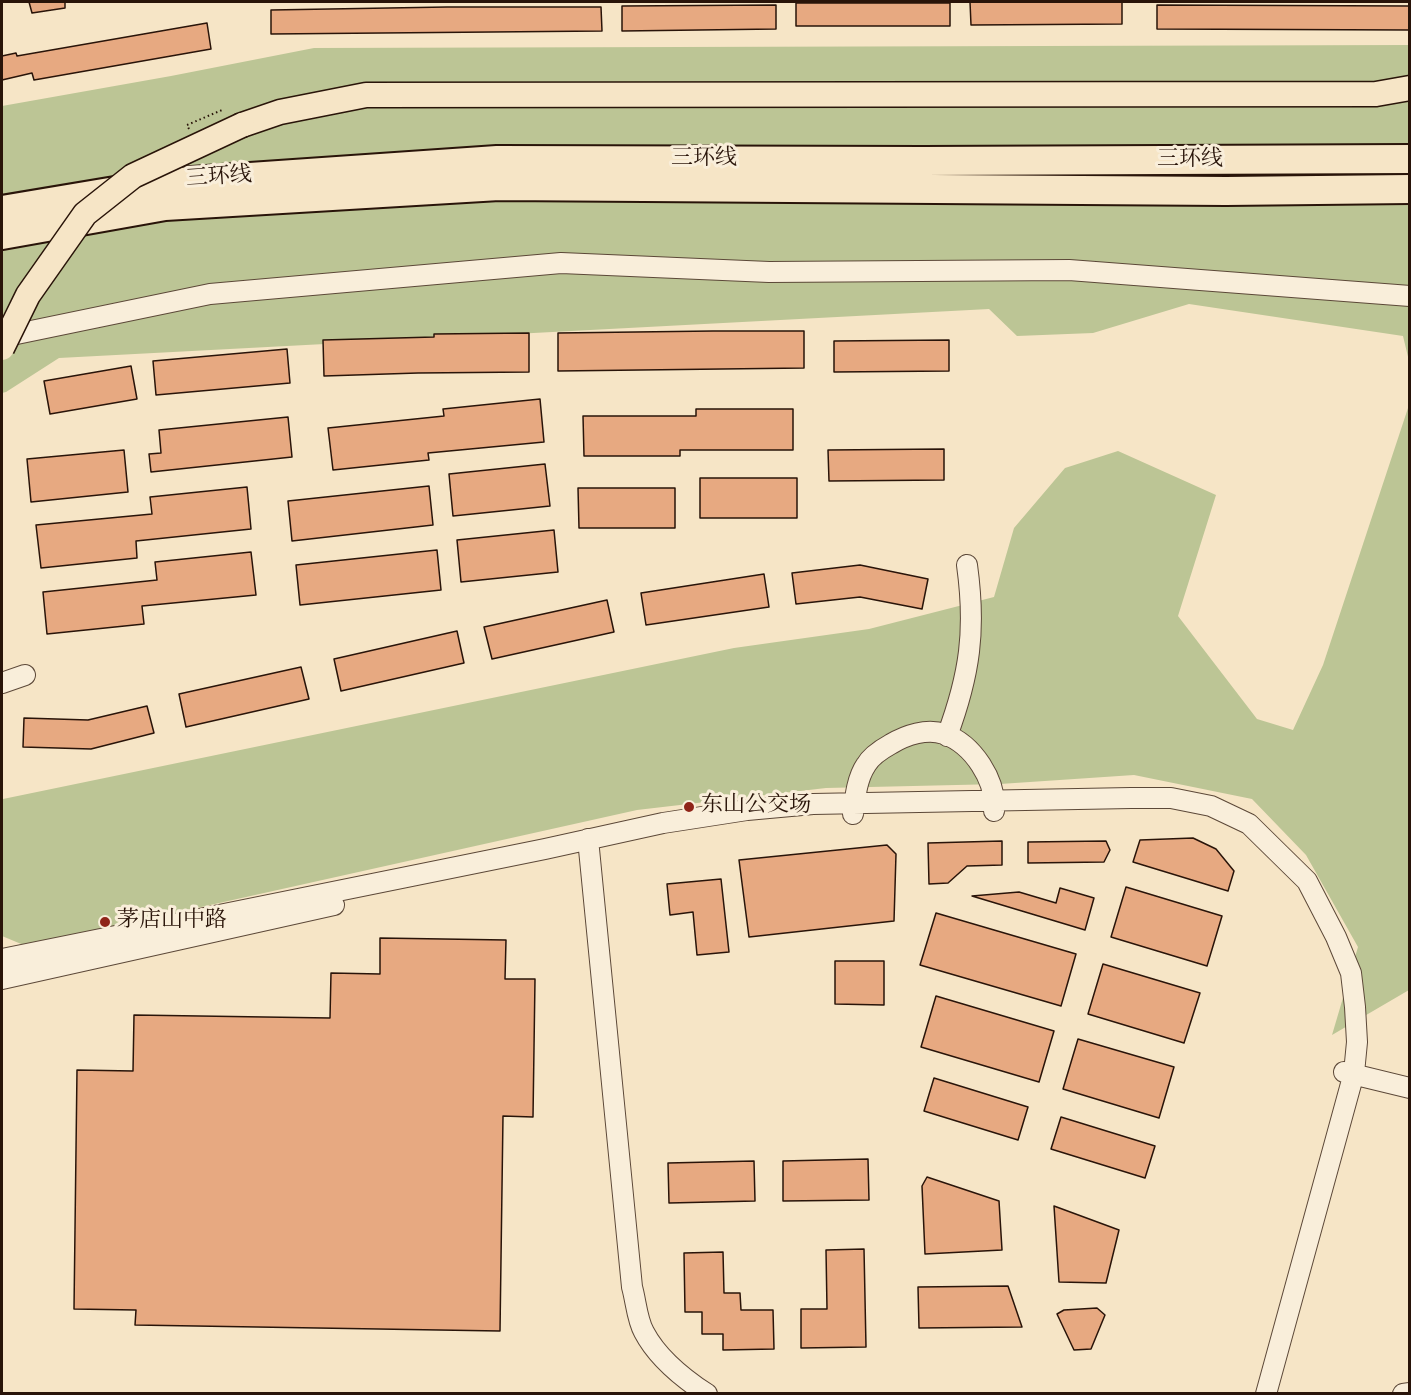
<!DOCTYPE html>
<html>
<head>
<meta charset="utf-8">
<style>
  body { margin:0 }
  #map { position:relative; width:1411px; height:1395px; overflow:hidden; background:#f6e5c6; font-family:"Sorts Mill Goudy",serif }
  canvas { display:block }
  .frame { position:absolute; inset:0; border:3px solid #291409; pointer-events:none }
</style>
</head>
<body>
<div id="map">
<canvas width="1411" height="1395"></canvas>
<div class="frame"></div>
</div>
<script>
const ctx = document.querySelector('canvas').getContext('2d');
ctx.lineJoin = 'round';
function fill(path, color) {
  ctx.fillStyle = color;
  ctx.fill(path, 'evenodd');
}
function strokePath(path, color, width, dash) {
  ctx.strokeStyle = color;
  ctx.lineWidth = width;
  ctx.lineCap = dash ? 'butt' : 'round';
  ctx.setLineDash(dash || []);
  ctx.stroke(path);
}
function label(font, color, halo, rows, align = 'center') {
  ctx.font = font + ' "Sorts Mill Goudy","Noto Serif SC",serif';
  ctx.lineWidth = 6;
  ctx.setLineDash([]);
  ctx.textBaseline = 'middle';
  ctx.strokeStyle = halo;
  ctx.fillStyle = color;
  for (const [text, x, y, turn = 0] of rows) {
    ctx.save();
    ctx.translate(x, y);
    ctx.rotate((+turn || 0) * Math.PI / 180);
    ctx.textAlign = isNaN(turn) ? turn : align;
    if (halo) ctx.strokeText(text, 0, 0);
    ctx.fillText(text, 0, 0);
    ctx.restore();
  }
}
fill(new Path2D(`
  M1409,45V361L1403,336L1189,304L1093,333L1017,336L989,309L59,358L6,392L2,393V106L171,76L314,48Z
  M1409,405V990L1332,1035L1358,947L1306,855L1252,799L1134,775L1000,784L826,788L637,810L26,946L2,936L3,799L734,648L869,629L994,597L1014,528L1065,468L1118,451L1216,495L1178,616L1257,719L1293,730L1323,665Z`), '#bcc595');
const building = new Path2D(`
  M29,2H65V8L32,13Z
  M970,2H1122V24L971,25Z
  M796,3H950V26H796Z
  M776,5V29L622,31V6Z
  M1157,5L1410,6V30L1157,29Z
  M447,7H601L602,31L271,34V10Z
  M207,23L211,49L34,80L32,73L2,80V56L16,53L17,56Z
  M713,331H804V368L558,371V333Z
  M529,333V372L418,373L324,376L323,340L434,337V334Z
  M949,340V371L834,372V341Z
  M287,349L290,383L156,395L153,361Z
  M131,366L137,399L50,414L44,381Z
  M540,399L544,442L428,453L429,460L333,470L328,428L444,416L443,409Z
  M696,409H793V450H680V456H584L583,416H696Z
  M288,417L292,457L151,472L149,454L161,453L159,430Z
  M944,449V480L829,481L828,450Z
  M124,450L128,492L31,502L27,459Z
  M545,464L550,506L453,516L449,474Z
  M700,478H797V518H700Z
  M429,486L433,525L292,541L288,501Z
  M247,487L251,529L136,541L137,558L41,568L36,525L152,514L150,497Z
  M578,488H675V528H579Z
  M554,530L558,572L461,582L457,540Z
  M437,550L441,590L300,605L296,565Z
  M251,552L256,595L142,606L144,624L47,634L43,592L157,580L155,562Z
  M860,565L928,579L922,609L860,597L796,604L792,573Z
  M764,574L769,607L646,625L641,593Z
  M607,600L614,632L492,659L484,627Z
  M457,631L464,663L341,691L334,659Z
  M301,667L309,699L186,727L179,694Z
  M147,706L154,733L91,749L23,747L24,718L88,720Z
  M1193,838L1216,849L1234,871L1228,891L1133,862L1140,840Z
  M1002,841V865L967,866L948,883L929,884L928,843Z
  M1106,841L1110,850L1104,862L1028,863V842Z
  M887,845L896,854L894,921L749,937L739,860Z
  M721,879L729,952L697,955L693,912L670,915L667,884Z
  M1126,887L1222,916L1207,966L1111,937Z
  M1060,888L1094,898L1085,930L972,896L1019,892L1056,903Z
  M936,913L1076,954L1061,1006L920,965Z
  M380,938L506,940L505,979H535L533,1117L503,1116L500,1331L135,1325L136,1310L74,1309L77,1070L133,1071L134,1015L330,1018L331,973L380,974Z
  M835,961H884V1005L835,1004Z
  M1103,964L1200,993L1184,1043L1088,1014Z
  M936,996L1054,1031L1039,1082L921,1047Z
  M1078,1039L1174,1067L1159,1118L1063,1089Z
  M934,1078L1028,1107L1018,1140L924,1111Z
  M1061,1117L1155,1146L1145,1178L1051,1149Z
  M868,1159L869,1200L783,1201V1161Z
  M754,1161L755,1201L669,1203L668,1163Z
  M927,1177L999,1201L1002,1250L925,1254L922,1186Z
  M1054,1206L1119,1230L1106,1283L1059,1282Z
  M864,1249L866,1347L801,1348V1309H827L826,1250Z
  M723,1252L724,1293H740L741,1310H773L774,1349L723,1350V1334H702V1312H685L684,1253Z
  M1008,1286L1022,1327L919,1328L918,1287Z
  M1097,1308L1105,1315L1091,1349L1074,1350L1057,1314L1064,1310Z`);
fill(building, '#e7a981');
strokePath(building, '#291409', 1.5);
const minor = new Path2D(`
  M2,337L210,294L561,263L769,272L1069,270L1410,296
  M2,683L25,675
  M947,736C970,674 976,630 967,565
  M853,814C855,798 857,778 866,765C871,756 882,749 891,744C906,735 927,728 944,734C973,744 997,781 994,811
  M588,839L632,1287C636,1301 637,1320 644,1332C657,1357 684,1379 707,1394
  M2,959L545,849L663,823L747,810L813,804L1131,798H1171L1211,806L1249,824L1307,881L1336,937L1351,973L1355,1007L1357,1042L1354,1073L1266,1394
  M2,979L334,905
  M1344,1072L1410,1088
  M1403,1394L1410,1393`);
const major = new Path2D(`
  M242,125L280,112L366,95L1376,94L1410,88`);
const highway = new Path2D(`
  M2,210L163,183L497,160L923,161L1410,159
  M2,235L165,206L499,186L1226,191L1410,189`);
strokePath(minor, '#5c4838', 22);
strokePath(major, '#291409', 27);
strokePath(highway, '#291409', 32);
strokePath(new Path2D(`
  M189,129L187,125L222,110`), '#291409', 2, [1.5, 3]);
strokePath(minor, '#f9eeda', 20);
strokePath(major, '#f6e5c6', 24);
strokePath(highway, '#f6e5c6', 28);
const majorBridge = new Path2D(`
  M2,348L28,295L85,214L133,176L242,125`);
strokePath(majorBridge, '#291409', 27, []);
strokePath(majorBridge, '#f6e5c6', 24);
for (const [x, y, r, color] of [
  [689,807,6,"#8f2418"],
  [105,922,6,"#8f2418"]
]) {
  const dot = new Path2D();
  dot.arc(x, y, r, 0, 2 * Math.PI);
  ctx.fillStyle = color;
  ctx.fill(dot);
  strokePath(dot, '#f9eeda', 2);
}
label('22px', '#291409', '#f9eeda', [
  ["三环线",704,160],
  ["三环线",1190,161],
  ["三环线",219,179,-4]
]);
label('22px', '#291409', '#f9eeda', [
  ["东山公交场",701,807],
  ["茅店山中路",117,922]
], 'left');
</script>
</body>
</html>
